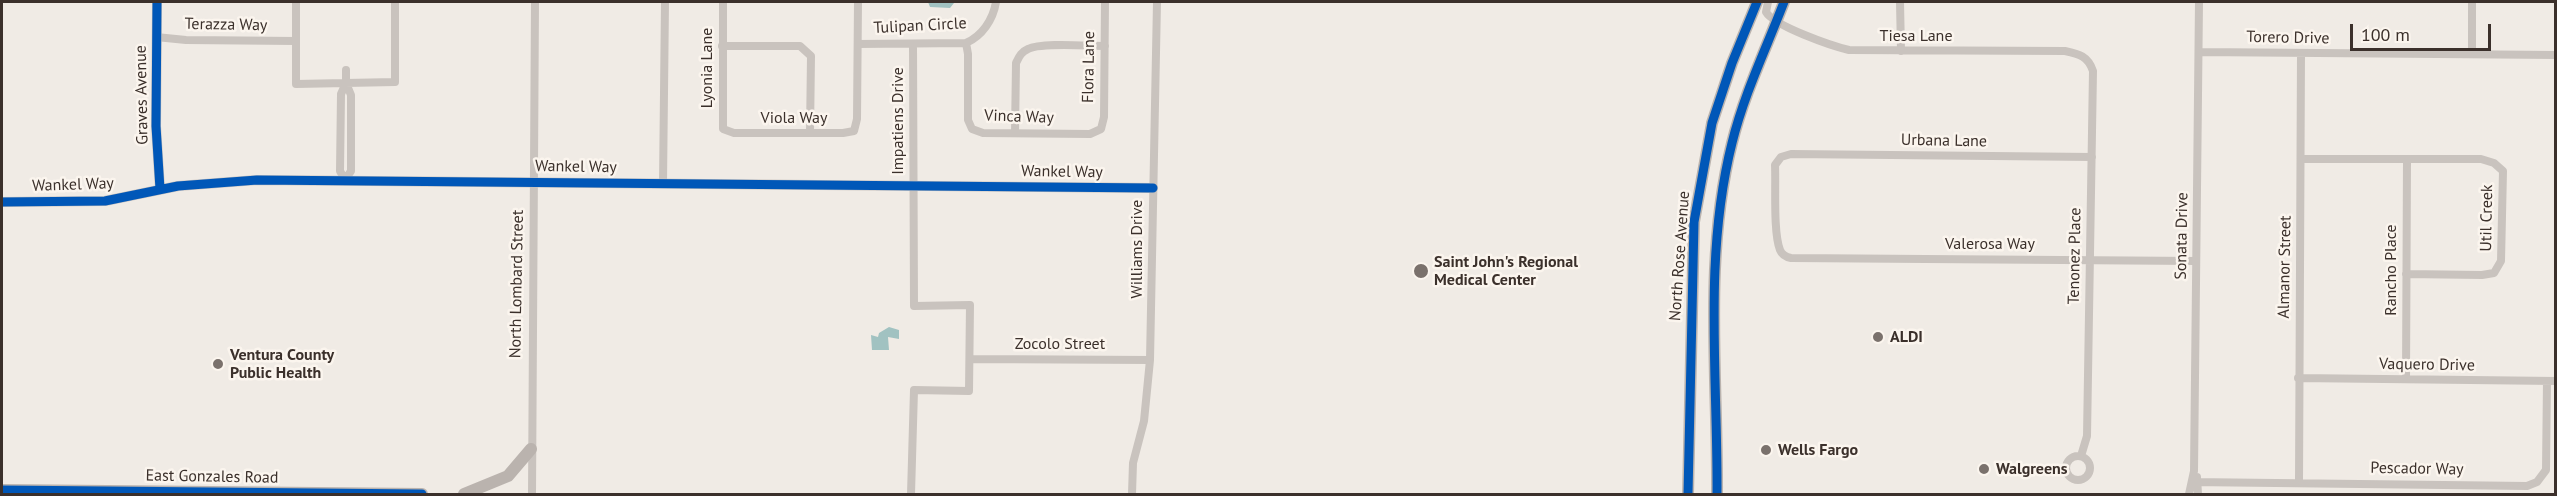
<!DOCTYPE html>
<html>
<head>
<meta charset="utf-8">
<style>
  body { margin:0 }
  #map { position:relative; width:2557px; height:496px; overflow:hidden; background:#f0ebe5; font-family:"PT Sans",sans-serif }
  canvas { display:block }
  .frame { position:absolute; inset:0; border:3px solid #3b302b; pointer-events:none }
  .scale { position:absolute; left:2350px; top:24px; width:141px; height:27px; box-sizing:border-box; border:3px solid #3b302b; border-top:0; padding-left:8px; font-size:18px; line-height:21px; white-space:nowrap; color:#3b302b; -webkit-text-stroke:4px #fbf5ee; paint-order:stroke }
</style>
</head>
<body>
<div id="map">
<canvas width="2557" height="496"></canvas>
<div class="frame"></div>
<div class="scale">100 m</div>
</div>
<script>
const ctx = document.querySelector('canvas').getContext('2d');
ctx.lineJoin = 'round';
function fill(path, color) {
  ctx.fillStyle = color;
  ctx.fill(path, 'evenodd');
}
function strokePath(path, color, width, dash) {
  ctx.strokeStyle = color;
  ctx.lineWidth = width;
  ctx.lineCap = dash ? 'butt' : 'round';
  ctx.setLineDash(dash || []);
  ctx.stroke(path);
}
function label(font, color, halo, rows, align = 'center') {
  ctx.font = font + ' "PT Sans",sans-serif';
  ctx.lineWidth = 5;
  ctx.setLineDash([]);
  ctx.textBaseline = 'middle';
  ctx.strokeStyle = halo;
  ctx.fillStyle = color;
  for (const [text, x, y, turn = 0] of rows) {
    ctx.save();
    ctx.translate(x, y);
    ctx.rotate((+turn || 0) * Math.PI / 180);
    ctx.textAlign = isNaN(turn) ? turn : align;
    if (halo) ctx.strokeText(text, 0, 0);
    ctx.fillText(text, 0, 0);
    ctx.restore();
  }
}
fill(new Path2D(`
  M928,2H954V3L950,8L930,7Z
  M889,327L899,330V339L888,337L889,350H872L871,335L878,337L879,333Z`), '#a1c2c1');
strokePath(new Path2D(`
  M296,2V84L395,82V2
  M723,2V129L734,133H843L854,131L857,119L858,2
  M1768,2L1766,12C1774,26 1832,46 1849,50L2065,51C2079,54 2088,56 2093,71L2087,436L2081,456
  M1900,2L1901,51
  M2472,2V54
  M156,37L186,40L296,41
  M966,43L968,54V120L972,129L983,133L1090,134L1101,129L1104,117L1105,2
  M858,44L966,43C982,36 993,20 996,2
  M722,46H800L811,56L810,133
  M2199,52L2556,55
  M346,70V83L351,95V171L345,180L340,171L341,94L346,83
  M1015,133L1016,63C1019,57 1021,52 1028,49C1041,42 1088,46 1105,46
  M2092,157L1791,154L1781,157L1775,165C1776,186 1773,232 1780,250C1782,255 1786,257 1791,258L2196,261
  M2301,159H2481L2494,163L2503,171L2501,261L2494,273L2482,275L2406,274
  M663,183L665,2
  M970,359L1150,360
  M2298,378L2556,381
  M2406,379L2407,160
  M2066 468a12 12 0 1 1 24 0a12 12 0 1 1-24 0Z
  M2197,477L2198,494
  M2192,482L2527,486L2537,482L2546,470L2547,381
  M2299,482L2301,53
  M532,494L535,2
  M911,494L914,390L969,391L970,305L914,306L913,44
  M1132,494L1133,463L1144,421L1150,360L1157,2
  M2189,494L2194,471L2199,2`), '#c9c3be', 8);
strokePath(new Path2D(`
  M157,2L156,126L160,189
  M2,202L105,201L178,186L257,180L1153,188`), '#c9c3be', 10);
strokePath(new Path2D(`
  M2,490L422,494
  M464,494L508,476L531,449
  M1688,494L1694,222L1712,123L1732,63L1757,2
  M1717,494C1718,378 1703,258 1732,143C1744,94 1766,49 1784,2`), '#bab3ae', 12);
strokePath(new Path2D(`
  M157,2L156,126L160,189
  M2,202L105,201L178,186L257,180L1153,188
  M2,490L422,494
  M1688,494L1694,222L1712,123L1732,63L1757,2
  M1717,494C1718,378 1703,258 1732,143C1744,94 1766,49 1784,2`), '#0057b8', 9);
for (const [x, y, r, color] of [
  [1421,271,8,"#7a716c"],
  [1878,337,6,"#7a716c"],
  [218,364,6,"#7a716c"],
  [1766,450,6,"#7a716c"],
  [1984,469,6,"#7a716c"]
]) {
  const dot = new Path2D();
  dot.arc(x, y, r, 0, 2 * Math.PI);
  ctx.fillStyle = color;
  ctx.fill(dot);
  strokePath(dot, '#fbf5ee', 2);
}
label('16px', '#3b302b', '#fbf5ee', [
  ["Terazza Way",226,25,1],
  ["Tulipan Circle",920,26,-3],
  ["Tiesa Lane",1916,36],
  ["Torero Drive",2288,38,1],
  ["Flora Lane",1089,67,-89],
  ["Lyonia Lane",707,68,-90],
  ["Graves Avenue",142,95,-91],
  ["Vinca Way",1019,117,2],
  ["Viola Way",794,118],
  ["Impatiens Drive",898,121,-90],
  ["Urbana Lane",1944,141,1],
  ["Wankel Way",576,167,1],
  ["Wankel Way",1062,172,1],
  ["Wankel Way",73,185,-2],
  ["Util Creek",2487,218,-89],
  ["Sonata Drive",2182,236,-89],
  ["Valerosa Way",1990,244],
  ["Williams Drive",1137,249,-90],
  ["North Rose Avenue",1680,256,-86],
  ["Tenonez Place",2075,256,-89],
  ["Almanor Street",2285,267,-89],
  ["Rancho Place",2391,270,-90],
  ["North Lombard Street",517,284,-89],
  ["Zocolo Street",1060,344],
  ["Vaquero Drive",2427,365,1],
  ["Pescador Way",2417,469,1],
  ["East Gonzales Road",212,477,1]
]);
label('bold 16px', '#3b302b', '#fbf5ee', [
  ["Saint John's Regional",1434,262],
  ["Medical Center",1434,280],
  ["ALDI",1890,337],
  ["Ventura County",230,355],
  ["Public Health",230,373],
  ["Wells Fargo",1778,450],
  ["Walgreens",1996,469]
], 'left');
</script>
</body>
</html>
